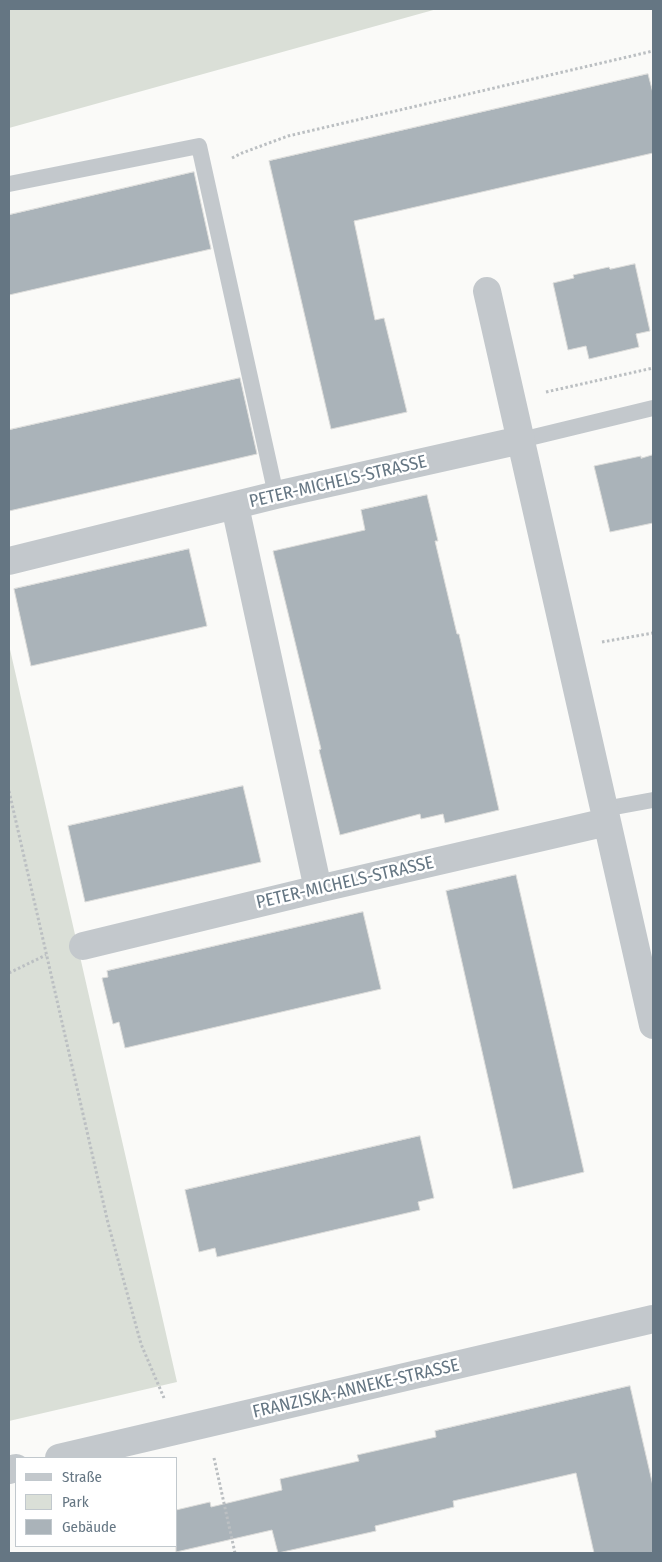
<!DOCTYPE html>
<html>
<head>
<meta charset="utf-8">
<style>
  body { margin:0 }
  #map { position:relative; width:662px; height:1562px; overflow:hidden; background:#fafaf8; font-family:"Fira Sans Condensed",sans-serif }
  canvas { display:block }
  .frame { position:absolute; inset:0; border:10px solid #657683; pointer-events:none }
  .legend { position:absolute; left:15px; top:1457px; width:162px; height:90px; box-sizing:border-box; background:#fff; border:1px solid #c1c8cd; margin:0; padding:6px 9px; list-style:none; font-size:15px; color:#657683 }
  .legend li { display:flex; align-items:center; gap:10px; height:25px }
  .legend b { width:25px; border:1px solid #c1c8cd }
</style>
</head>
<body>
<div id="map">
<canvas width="662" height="1562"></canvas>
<div class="frame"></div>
<ul class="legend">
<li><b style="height:6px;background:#c3c8cc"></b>Straße</li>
<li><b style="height:14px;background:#dadfd7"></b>Park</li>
<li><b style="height:14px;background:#aab3b9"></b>Gebäude</li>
</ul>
</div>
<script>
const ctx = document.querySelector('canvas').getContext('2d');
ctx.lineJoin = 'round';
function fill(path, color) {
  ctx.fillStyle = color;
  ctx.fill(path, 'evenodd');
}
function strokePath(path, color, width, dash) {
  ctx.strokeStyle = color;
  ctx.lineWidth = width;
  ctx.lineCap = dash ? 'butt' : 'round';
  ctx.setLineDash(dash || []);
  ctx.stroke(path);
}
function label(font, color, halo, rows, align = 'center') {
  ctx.font = font + ' "Fira Sans Condensed",sans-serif';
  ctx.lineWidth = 5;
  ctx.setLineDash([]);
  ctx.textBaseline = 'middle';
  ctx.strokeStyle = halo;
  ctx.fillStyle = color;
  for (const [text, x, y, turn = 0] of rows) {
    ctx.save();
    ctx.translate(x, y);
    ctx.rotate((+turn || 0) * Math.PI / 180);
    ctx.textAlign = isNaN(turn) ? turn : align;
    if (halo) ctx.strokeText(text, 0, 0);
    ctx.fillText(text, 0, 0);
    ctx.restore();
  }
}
fill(new Path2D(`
  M9,9H437L9,128Z
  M9,645L177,1382L9,1421Z`), '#dadfd7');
const building = new Path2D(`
  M648,74L653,93V153L354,221L375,320L384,318L407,412L331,429L269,161Z
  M194,172L211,249L9,295V215Z
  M635,264L650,331L636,334L639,347L589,359L586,346L568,350L553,283L574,278L573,275L609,267L610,269Z
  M240,378L257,454L9,511V430Z
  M653,455V523L610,532L594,466L641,456V458Z
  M427,495L438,541H435L457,634H459L499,810L445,823L443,814L421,819L420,814L340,835L319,750L321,749L273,551L365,530L361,510Z
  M189,549L207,626L31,666L14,589Z
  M243,786L261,862L85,902L68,826Z
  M516,875L584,1172L513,1189L446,891Z
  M363,912L381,989L125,1048L119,1022L113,1024L102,978L108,977L107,971Z
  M420,1136L434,1198L418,1202L420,1210L217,1257L215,1248L199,1252L185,1190Z
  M630,1386L653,1486V1553H594L576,1473L453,1501L454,1507L375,1526L376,1531L278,1553L272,1530L176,1552V1510L210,1502L211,1507L282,1490L280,1479L359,1461L357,1455L436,1437L435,1431Z`);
fill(building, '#aab3b9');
strokePath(building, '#dcdcda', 1);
strokePath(new Path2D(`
  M232,158L242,153L288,136L653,51
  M546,392L653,368
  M602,642L653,633
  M9,791L108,1223L141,1344L164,1398
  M9,973L46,955
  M214,1458L235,1553`), '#bbbfc2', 3, [2.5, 2.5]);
strokePath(new Path2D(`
  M9,184L199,146L276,495
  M521,440L653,408
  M604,809L653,800`), '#c3c8cc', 16);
strokePath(new Path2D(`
  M487,291L653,1025
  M235,506L318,889
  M9,561L276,495L521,440
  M83,946L318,889L607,822
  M59,1458L653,1319
  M9,1470L16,1468`), '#c3c8cc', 28);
label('18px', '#657683', '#fff', [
  ["PETER-MICHELS-STRASSE",338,482,-13],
  ["PETER-MICHELS-STRASSE",345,883,-13],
  ["FRANZISKA-ANNEKE-STRASSE",356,1389,-13]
]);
</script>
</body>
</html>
